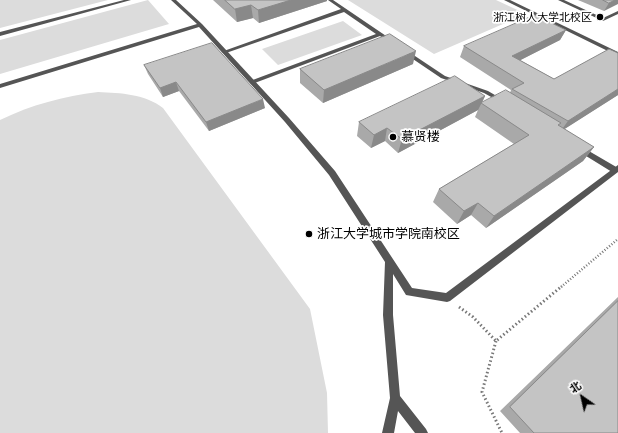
<!DOCTYPE html>
<html>
<head>
<meta charset="utf-8">
<style>
  body { margin:0 }
  #map { position:relative; width:618px; height:433px; overflow:hidden; background:#fff; font-family:"Exo 2","Noto Sans SC",sans-serif }
  canvas { display:block }
  .north { position:absolute; left:562px; top:377px; width:40px; height:40px; -webkit-text-stroke:3px #fff; paint-order:stroke; rotate:326deg; font-size:11px; font-weight:700; line-height:16px; text-align:center; color:#000 }
  .north::after { content:''; display:block; margin:auto; width:14px; height:18px; background:#000; clip-path:polygon(50% 0,100% 100%,50% 72%,0 100%) }
</style>
</head>
<body>
<div id="map">
<canvas width="618" height="433"></canvas>
<div class="north">北</div>
</div>
<script>
const ctx = document.querySelector('canvas').getContext('2d');
ctx.lineJoin = 'round';
function fill(path, color) {
  ctx.fillStyle = color;
  ctx.fill(path, 'evenodd');
}
function strokePath(path, color, width, dash) {
  ctx.strokeStyle = color;
  ctx.lineWidth = width;
  ctx.lineCap = dash ? 'butt' : 'round';
  ctx.setLineDash(dash || []);
  ctx.stroke(path);
}
function label(font, color, halo, rows, align = 'center') {
  ctx.font = font + ' "Exo 2","Noto Sans SC",sans-serif';
  ctx.lineWidth = 3.5;
  ctx.setLineDash([]);
  ctx.textBaseline = 'middle';
  ctx.strokeStyle = halo;
  ctx.fillStyle = color;
  for (const [text, x, y, turn = 0] of rows) {
    ctx.save();
    ctx.translate(x, y);
    ctx.rotate((+turn || 0) * Math.PI / 180);
    ctx.textAlign = isNaN(turn) ? turn : align;
    if (halo) ctx.strokeText(text, 0, 0);
    ctx.fillText(text, 0, 0);
    ctx.restore();
  }
}
fill(new Path2D(`
  M0,0H108L0,28Z
  M148,0L169,24L0,74V40Z
  M348,0H496L526,14L434,54Z
  M343,21L362,35L278,65L262,49Z
  M98,92C121,93 145,94 163,108L310,309L327,393L328,433H0V120C31,105 64,96 98,92Z`), '#dcdcdc');
strokePath(new Path2D(`
  M561,287L618,239`), '#777', 2.5, [1, 2]);
strokePath(new Path2D(`
  M459,307L473,317L496,341L562,286
  M496,341L482,392L502,433`), '#777', 3, [1.5, 2.5]);
fill(new Path2D(`
  M328,0H333L395,42L390,43L380,36L252,84L250,83V81L376,34L344,12L226,53L221,52L341,9Z
  M558,0H564L603,18L618,11V14L603,21Z
  M406,50L445,76L488,91L507,102L506,103H502L484,93L441,78L404,53L403,52Z
  M578,147H582L618,168V172H612L578,151L577,149Z`), '#555');
fill(new Path2D(`
  M124,0H131L0,36V32Z
  M171,0H176L202,24L289,118L335,171L412,288L446,293L618,165V172L450,301L447,302L406,295L393,274V315L400,396L426,429L428,433H415L398,411L394,433H382L390,398L383,315L385,262L329,175L285,122L199,27L0,88V84L197,24Z
  M504,0H510L618,52V56Z`), '#555');
fill(new Path2D(`
  M213,0H327V1L259,23L253,18L237,22Z
  M578,0H618L604,11Z
  M566,30L560,40L520,60L554,79L618,53V95L564,129L594,147L583,161L486,228L471,215L457,224L433,202L439,189L514,144L475,117L478,110L398,153L385,141L371,148L357,136L359,122L485,96L482,103L510,93L511,90L460,57L464,46Z
  M413,64L323,103L300,83V69Z
  M144,65L265,108L209,131L179,91L163,97L148,74Z
  M618,297V433H520L500,411Z`), '#a9a9a9');
fill(new Path2D(`
  M291,0H327V1L259,23L258,10Z
  M615,0H618V4L604,11L609,3Z
  M251,5L253,18L237,22L235,9Z
  M566,30L560,40L507,67L512,56Z
  M416,51L413,64L323,103L324,90Z
  M176,82L179,91L163,97L160,88Z
  M618,89V95L560,132L568,121Z
  M485,96L478,110L398,153L402,139Z
  M263,99L265,108L209,131L206,122Z
  M387,128L385,141L371,148L374,135Z
  M594,147L583,161L486,228L494,216Z
  M478,203L471,215L457,224L464,211Z`), '#898989');
const building = new Path2D(`
  M225,0H291L258,10L251,5L235,9Z
  M603,0H615L609,3Z
  M535,15L566,30L512,56L554,79L609,49L618,53V89L568,121L512,89L524,83L464,46Z
  M390,34L416,51L324,90L300,69Z
  M212,43L263,99L206,122L176,82L160,88L144,65Z
  M455,76L485,96L402,139L387,128L374,135L359,122Z
  M506,90L561,123L558,125L594,147L494,216L478,203L464,211L439,189L529,135L481,103Z
  M618,301V433H534L510,407Z`);
fill(building, '#c4c4c4');
strokePath(building, '#898989', 1);
for (const [x, y, r, color] of [
  [600,17,4,"#000"],
  [393,137,4,"#000"],
  [309,234,4,"#000"]
]) {
  const dot = new Path2D();
  dot.arc(x, y, r, 0, 2 * Math.PI);
  ctx.fillStyle = color;
  ctx.fill(dot);
  strokePath(dot, '#fff', 1.5);
}
label('11px', '#000', '#fff', [
  ["浙江树人大学北校区",592,17]
], 'right');
label('13px', '#000', '#fff', [
  ["慕贤楼",401,137],
  ["浙江大学城市学院南校区",317,234]
], 'left');
</script>
</body>
</html>
